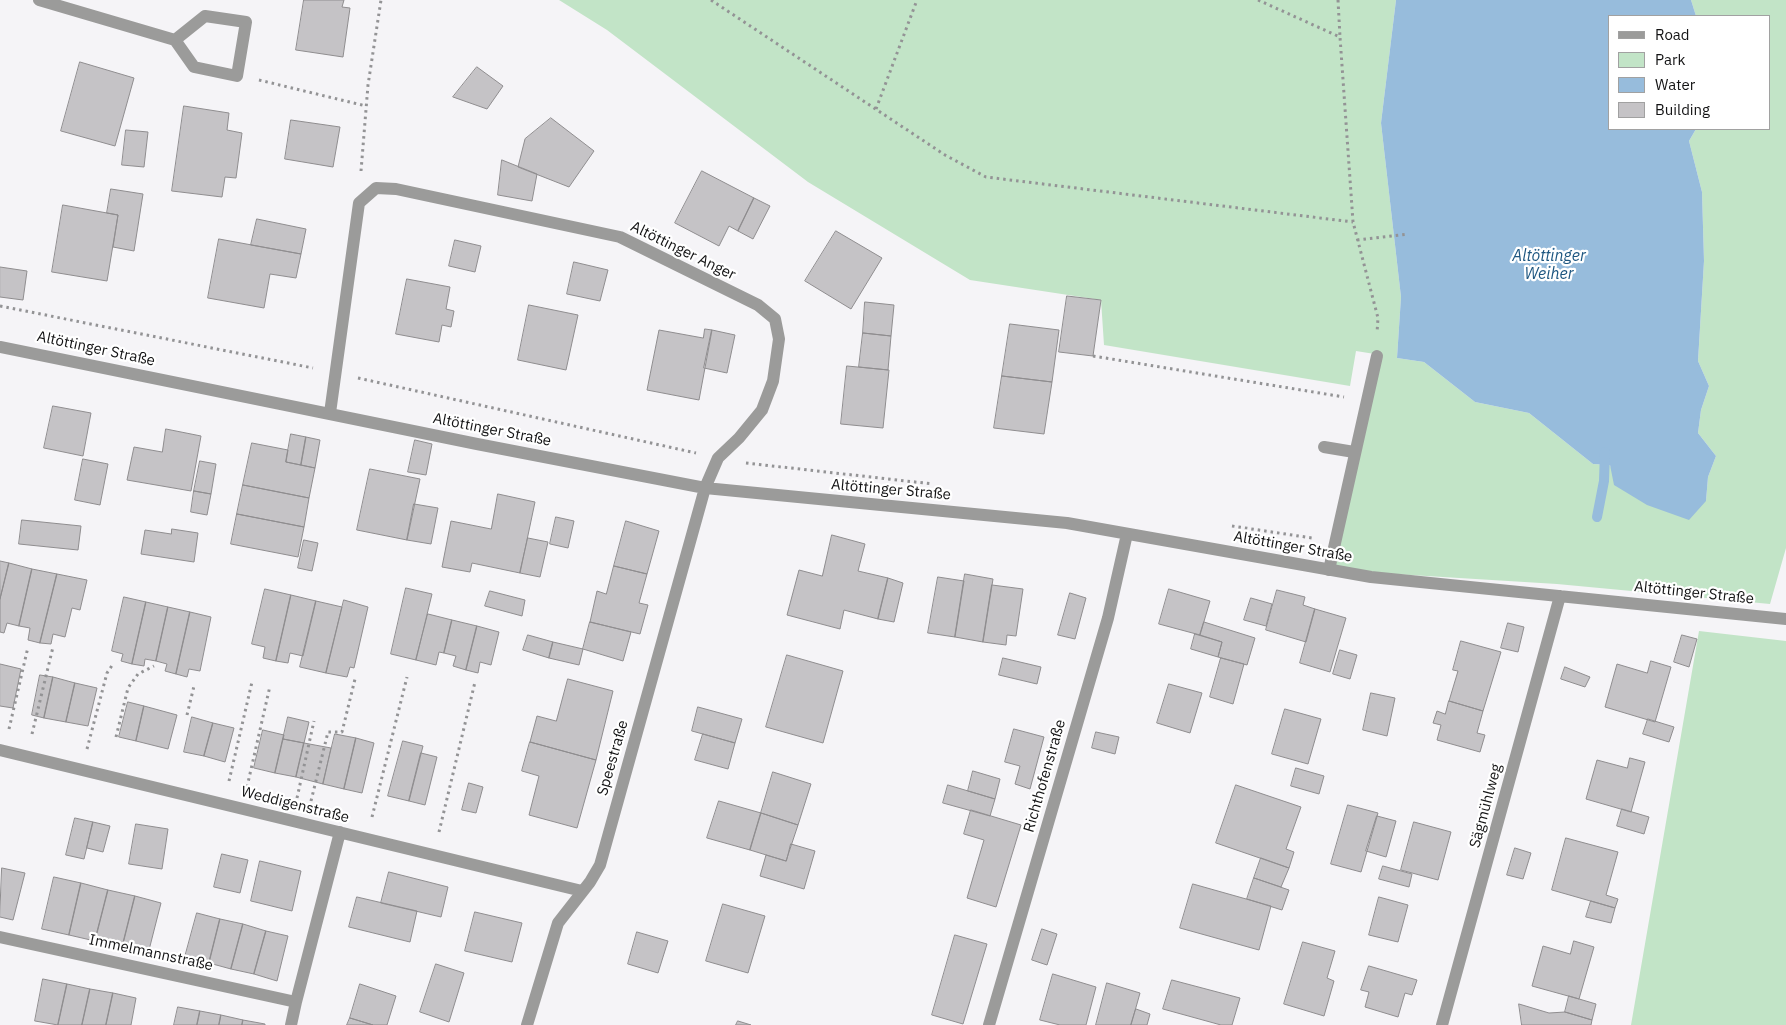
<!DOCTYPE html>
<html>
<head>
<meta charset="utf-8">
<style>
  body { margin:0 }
  #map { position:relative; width:1786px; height:1025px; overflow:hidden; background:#f5f4f7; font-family:"IBM Plex Sans",sans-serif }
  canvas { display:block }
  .legend { position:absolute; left:1608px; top:15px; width:162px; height:115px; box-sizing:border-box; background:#fff; border:1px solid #a1a1a1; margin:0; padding:6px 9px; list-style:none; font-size:15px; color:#131314 }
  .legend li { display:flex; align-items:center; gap:10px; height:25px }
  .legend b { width:25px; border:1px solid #a1a1a1 }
</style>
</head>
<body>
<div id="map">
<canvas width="1786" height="1025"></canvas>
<ul class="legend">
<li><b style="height:6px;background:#9b9b9a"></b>Road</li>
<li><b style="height:14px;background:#c2e4c7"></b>Park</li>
<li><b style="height:14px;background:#97bcdc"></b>Water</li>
<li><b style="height:14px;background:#c5c3c6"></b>Building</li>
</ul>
</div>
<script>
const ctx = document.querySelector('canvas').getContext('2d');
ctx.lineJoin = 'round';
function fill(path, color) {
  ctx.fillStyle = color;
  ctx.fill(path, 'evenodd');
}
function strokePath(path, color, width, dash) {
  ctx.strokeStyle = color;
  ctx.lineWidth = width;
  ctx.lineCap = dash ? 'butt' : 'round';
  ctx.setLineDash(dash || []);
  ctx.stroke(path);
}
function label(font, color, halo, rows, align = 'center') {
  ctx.font = font + ' "IBM Plex Sans",sans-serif';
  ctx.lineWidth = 4.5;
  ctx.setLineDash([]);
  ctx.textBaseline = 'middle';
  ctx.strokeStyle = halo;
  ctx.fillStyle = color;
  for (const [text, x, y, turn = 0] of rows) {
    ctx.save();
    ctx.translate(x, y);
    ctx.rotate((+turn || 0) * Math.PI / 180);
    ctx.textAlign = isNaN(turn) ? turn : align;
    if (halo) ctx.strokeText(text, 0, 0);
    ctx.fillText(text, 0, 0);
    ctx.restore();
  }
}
fill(new Path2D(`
  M559,0H1396L1381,123L1401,297L1397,358L1424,362L1475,402L1529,413L1593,464L1610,465L1614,476L1706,501L1708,477L1716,456L1698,433L1701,410L1709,386L1698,361L1704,261L1702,192L1689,141L1696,129H1770V16H1696L1691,0H1786V548L1770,604L1557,584L1329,570L1381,355L1356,351L1350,386L1104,345L1101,300L970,280L808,182L607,30Z
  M1699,631L1786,641V1025H1631Z`), '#c2e4c7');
fill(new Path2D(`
  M1396,0H1691L1696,16H1610V129H1696L1689,141L1702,192L1704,261L1698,361L1709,386L1701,410L1698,433L1716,456L1708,477L1706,501L1689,520L1647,505L1614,485L1610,465L1593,464L1529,413L1475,402L1424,362L1397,358L1401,297L1381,123Z`), '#97bcdc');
strokePath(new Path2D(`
  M1597,517L1604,481L1605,452`), '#97bcdc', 10);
const building = new Path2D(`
  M304,0H344L342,7L350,8L343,57L296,50Z
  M80,62L134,78L115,146L61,131Z
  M477,67L503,86L487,109L453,97Z
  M184,106L229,113L227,130L242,133L236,178L225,177L222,197L172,191Z
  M551,118L594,151L569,187L518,167L525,139Z
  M291,120L340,127L333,167L285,159Z
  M126,130L148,132L144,167L122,165Z
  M502,160L537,174L532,201L498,195Z
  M702,171L754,198L738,231L729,226L719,246L675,223Z
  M111,189L143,194L134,251L113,247L118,215L107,213Z
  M754,198L770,206L753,239L738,231Z
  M63,205L118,215L107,281L52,272Z
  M257,219L306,229L301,254L251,245Z
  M836,231L882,258L851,309L805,281Z
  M219,239L301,254L296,278L270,274L264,308L208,298Z
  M455,240L481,246L475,272L449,266Z
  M574,262L608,270L600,301L567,294Z
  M0,267L27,271L23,300L0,297Z
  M407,279L450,287L446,309L454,311L451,327L442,325L439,342L396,334Z
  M1067,296L1101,300L1093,356L1059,352Z
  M865,302L894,305L891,336L863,333Z
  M529,305L578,315L566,370L518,360Z
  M1010,324L1059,330L1052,382L1002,376Z
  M705,329L712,330L699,400L647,390L659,330L703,338Z
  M712,330L735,335L727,373L704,368Z
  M863,333L891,336L888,370L859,367Z
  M847,366L889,370L883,428L841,424Z
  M1002,376L1052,382L1044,434L994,428Z
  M53,406L91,413L83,456L44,448Z
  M166,429L201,436L191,491L127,480L134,447L162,452Z
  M291,434L306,437L301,465L286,462Z
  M306,437L320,440L315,468L301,465Z
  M415,440L432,444L426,475L408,472Z
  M252,443L288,450L286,462L315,468L309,498L243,485Z
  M83,459L108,464L100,505L75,500Z
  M200,461L216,464L211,494L194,491Z
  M370,469L420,479L407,540L357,530Z
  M243,485L309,498L304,527L237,514Z
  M194,491L211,494L207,515L191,512Z
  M498,494L535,502L520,573L472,563L470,572L442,567L451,521L491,529Z
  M414,504L438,508L431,544L407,540Z
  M237,514L304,527L298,557L231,544Z
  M556,517L574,521L568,548L550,544Z
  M22,520L81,526L78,550L19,544Z
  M626,521L659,531L647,574L614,566Z
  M172,529L198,533L194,562L141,554L145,530L171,534Z
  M832,535L865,544L858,571L888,578L878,619L844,610L840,629L787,615L799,570L822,576Z
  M528,538L548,542L540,577L520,573Z
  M304,540L318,543L312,571L298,568Z
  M0,561L9,563L0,599Z
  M9,563L32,569L19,626L7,623L4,633L0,632V599Z
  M614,566L647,574L639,603L648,605L640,634L590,622L597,591L606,594Z
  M32,569L57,574L40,643L28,640L30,628L19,626Z
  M57,574L87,580L80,610L72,608L65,637L53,634L51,644L40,643Z
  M965,574L993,579L983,642L955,637Z
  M938,577L964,581L955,637L928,633Z
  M888,578L903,583L894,622L878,619Z
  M992,585L1023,589L1016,636L1007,635L1006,645L983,642Z
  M406,588L432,594L416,660L391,654Z
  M265,589L291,595L276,661L263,658L265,647L252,644Z
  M1169,589L1210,601L1200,635L1159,624Z
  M1277,590L1305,597L1303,605L1315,609L1306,642L1266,630Z
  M490,591L525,600L522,616L485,606Z
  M1070,593L1086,598L1075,639L1058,635Z
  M291,595L316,601L303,656L290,653L288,663L276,661Z
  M124,597L146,602L132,664L121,661L123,654L112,651Z
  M1251,598L1272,604L1266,626L1244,620Z
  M344,600L368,607L354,668L350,667L347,677L326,673Z
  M316,601L342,607L326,673L300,667Z
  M146,602L168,607L156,661L145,659L144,666L132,664Z
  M168,607L190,612L176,674L165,671L167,664L156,661Z
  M1315,609L1346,618L1330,672L1300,663Z
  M190,612L211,617L200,671L189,669L187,677L176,674Z
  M428,614L452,620L444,653L439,652L436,665L416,660Z
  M452,620L477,626L466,670L453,666L456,656L444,653Z
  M590,622L631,632L623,661L583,649Z
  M1204,622L1255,638L1247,665L1218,657L1222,642L1200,635Z
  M1508,623L1524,627L1518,652L1501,648Z
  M477,626L499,632L491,665L480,662L478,673L466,670Z
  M1195,634L1222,642L1218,657L1191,649Z
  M528,635L553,642L549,658L523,650Z
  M1682,635L1697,639L1689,667L1674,662Z
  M1461,641L1501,652L1483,711L1449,701L1458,671L1453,670Z
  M553,642L583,649L579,665L549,658Z
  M1340,650L1357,655L1350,679L1333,674Z
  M787,655L843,671L823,743L766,727Z
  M1003,658L1041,667L1037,684L999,675Z
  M1221,658L1244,664L1233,704L1210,697Z
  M1651,661L1671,667L1655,722L1605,707L1617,664L1647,673Z
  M0,664L21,669L13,708L0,706Z
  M1565,667L1590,677L1585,687L1561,679Z
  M40,675L53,677L44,718L32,715Z
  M53,677L75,683L66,722L44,718Z
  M568,679L613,691L596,760L530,742L537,716L556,721Z
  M75,683L97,688L88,726L66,722Z
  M1169,684L1202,693L1190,733L1157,723Z
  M1371,693L1395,698L1387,736L1363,730Z
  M1449,701L1483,711L1477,733L1485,735L1480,752L1437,740L1441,725L1433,723L1437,711L1445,714Z
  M128,702L144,706L136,741L119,737Z
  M144,706L177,715L168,749L136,741Z
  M698,707L742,719L735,743L692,731Z
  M1285,709L1321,719L1308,764L1272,754Z
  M192,717L213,723L204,756L184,752Z
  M288,717L309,722L304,743L283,739Z
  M1648,719L1674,727L1669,742L1643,734Z
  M213,723L234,728L225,762L204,756Z
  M1014,729L1044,737L1030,789L1015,784L1020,766L1005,762Z
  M263,730L284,735L275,773L254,768Z
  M1096,732L1119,737L1115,754L1092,748Z
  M335,734L356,738L344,789L323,784Z
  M703,734L735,743L728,769L695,760Z
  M356,738L374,743L362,793L344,789Z
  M283,739L304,743L296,777L275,773Z
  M403,741L423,746L409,801L388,796Z
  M530,742L596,760L577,828L529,815L539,776L522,771Z
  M304,743L331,748L323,784L296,777Z
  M421,753L437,757L425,805L409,801Z
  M1630,758L1645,762L1631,812L1586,799L1597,760L1627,768Z
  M1296,768L1324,776L1319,794L1291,786Z
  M973,771L1000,779L995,799L968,791Z
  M773,772L811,784L798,825L761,813Z
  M469,783L483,787L476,813L462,810Z
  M948,785L995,799L990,816L943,803Z
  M1236,785L1301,807L1286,849L1294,852L1289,868L1216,843Z
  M719,801L761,813L750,850L707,838Z
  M1348,805L1378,813L1361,872L1331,864Z
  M1622,809L1649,817L1644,834L1617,826Z
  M971,810L1021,825L996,907L967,898L984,840L964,834Z
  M761,813L798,825L786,861L750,850Z
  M1377,816L1396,821L1386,857L1366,851Z
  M75,818L93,822L84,859L66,855Z
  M93,822L110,826L103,852L87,848Z
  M1414,822L1451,832L1438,880L1401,870Z
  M136,824L168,829L162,869L129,864Z
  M1566,838L1618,852L1606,895L1618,899L1615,908L1552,890Z
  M791,844L815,851L804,889L760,876L766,855L786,861Z
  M1515,848L1531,853L1523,879L1507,875Z
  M222,854L248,860L240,893L214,887Z
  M1261,858L1289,868L1281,887L1254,878Z
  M260,861L301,871L292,911L251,901Z
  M1383,866L1412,874L1409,887L1379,879Z
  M2,868L25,873L13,920L0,917Z
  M389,872L448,887L441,917L381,903Z
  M54,877L81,883L69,935L42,929Z
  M1254,878L1289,890L1282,910L1247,899Z
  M81,883L108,890L95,941L69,935Z
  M1193,884L1271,906L1259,950L1180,928Z
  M108,890L135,896L122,948L95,941Z
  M135,896L161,903L148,954L122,948Z
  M357,897L417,911L410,942L349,927Z
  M1379,897L1408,905L1398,942L1369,935Z
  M1591,901L1615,908L1611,923L1586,917Z
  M723,904L765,916L748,973L706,961Z
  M475,912L522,923L512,962L465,951Z
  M197,913L220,919L209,963L185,957Z
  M220,919L243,924L231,969L209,963Z
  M243,924L266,931L254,974L231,969Z
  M1042,929L1057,934L1047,965L1032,960Z
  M266,931L288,936L277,981L254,974Z
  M637,932L668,941L658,973L628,964Z
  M955,935L987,944L963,1024L932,1015Z
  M1574,941L1594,947L1579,999L1532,986L1543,946L1570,954Z
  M1303,942L1335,951L1327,978L1334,981L1324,1016L1284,1004Z
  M436,964L464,973L449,1022L420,1012Z
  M1369,966L1417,980L1412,995L1405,993L1398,1017L1365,1007L1369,992L1361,990Z
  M1053,974L1096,987L1086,1025H1060L1040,1020Z
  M43,979L67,984L58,1025L35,1021Z
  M1172,980L1240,998L1232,1025H1221L1163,1009Z
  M1107,983L1140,993L1131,1025H1096Z
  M67,984L90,989L82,1025H58Z
  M360,984L396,996L387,1025H373L350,1018Z
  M90,989L113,993L106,1025H82Z
  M113,993L136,998L131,1025H106Z
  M1569,996L1596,1004L1592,1020L1565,1012Z
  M1519,1004L1549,1013L1565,1012L1592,1020L1591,1025H1522Z
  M178,1007L200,1011L197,1025H174Z
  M1136,1009L1150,1014L1147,1025H1131Z
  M200,1011L221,1015L219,1025H197Z
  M221,1015L243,1020L242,1025H219Z
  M350,1018L373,1025H347Z
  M243,1020L265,1024V1025H242Z
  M738,1021L751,1025H736Z`);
fill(building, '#c5c3c6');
strokePath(building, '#8f8d8f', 1);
strokePath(new Path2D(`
  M711,0L945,155L986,177L1353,222
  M1258,0L1340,37L1353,222L1378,318L1377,333
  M1338,0L1340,37
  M259,80L366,106
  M876,109L917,0
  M361,171L368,85L381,0
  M1357,240L1408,234
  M0,306L313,368
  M1093,356L1344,397
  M358,378L696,453
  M746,463L933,484
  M1232,526L1312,538
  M187,715L194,686
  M9,729L28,647
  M32,734L53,647
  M116,737L128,688L138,674L154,666
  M87,749L107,673L113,664
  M229,781L252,682
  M247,787L270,686
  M297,798L314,721
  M311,801L328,732H342L355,679
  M372,817L407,677
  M439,832L475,682`), '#939395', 3, [2.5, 4]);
strokePath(new Path2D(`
  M1324,447L1354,452
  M1329,570L1377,356`), '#9b9b9a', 12);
strokePath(new Path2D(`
  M39,0L175,40L194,67L237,76L246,22L205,16L175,40
  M0,347L477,444L705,488L1067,523L1371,577L1786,619
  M330,413L359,203L376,188L396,189L620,237L758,305L775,319L779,339L773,381L762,410L739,438L718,458L705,488L600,865L590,882L558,923L527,1025
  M0,750L582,891
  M0,937L296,1002L340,832
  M291,1025L296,1002
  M989,1025L1108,618L1127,534
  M1442,1025L1560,596`), '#9b9b9a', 12);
label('15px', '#131314', '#fff', [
  ["Altöttinger Anger",683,251,26],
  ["Altöttinger Straße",96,349,12],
  ["Altöttinger Straße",492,430,11],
  ["Altöttinger Straße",891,490,5],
  ["Altöttinger Straße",1293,547,10],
  ["Altöttinger Straße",1694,593,6],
  ["Speestraße",613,758,-74],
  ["Richthofenstraße",1045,776,-74],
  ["Weddigenstraße",295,805,14],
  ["Sägmühlweg",1486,806,-75],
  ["Immelmannstraße",151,953,12]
]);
label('italic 16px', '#1d5680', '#fff', [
  ["Altöttinger",1549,256],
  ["Weiher",1549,274]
]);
</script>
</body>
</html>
